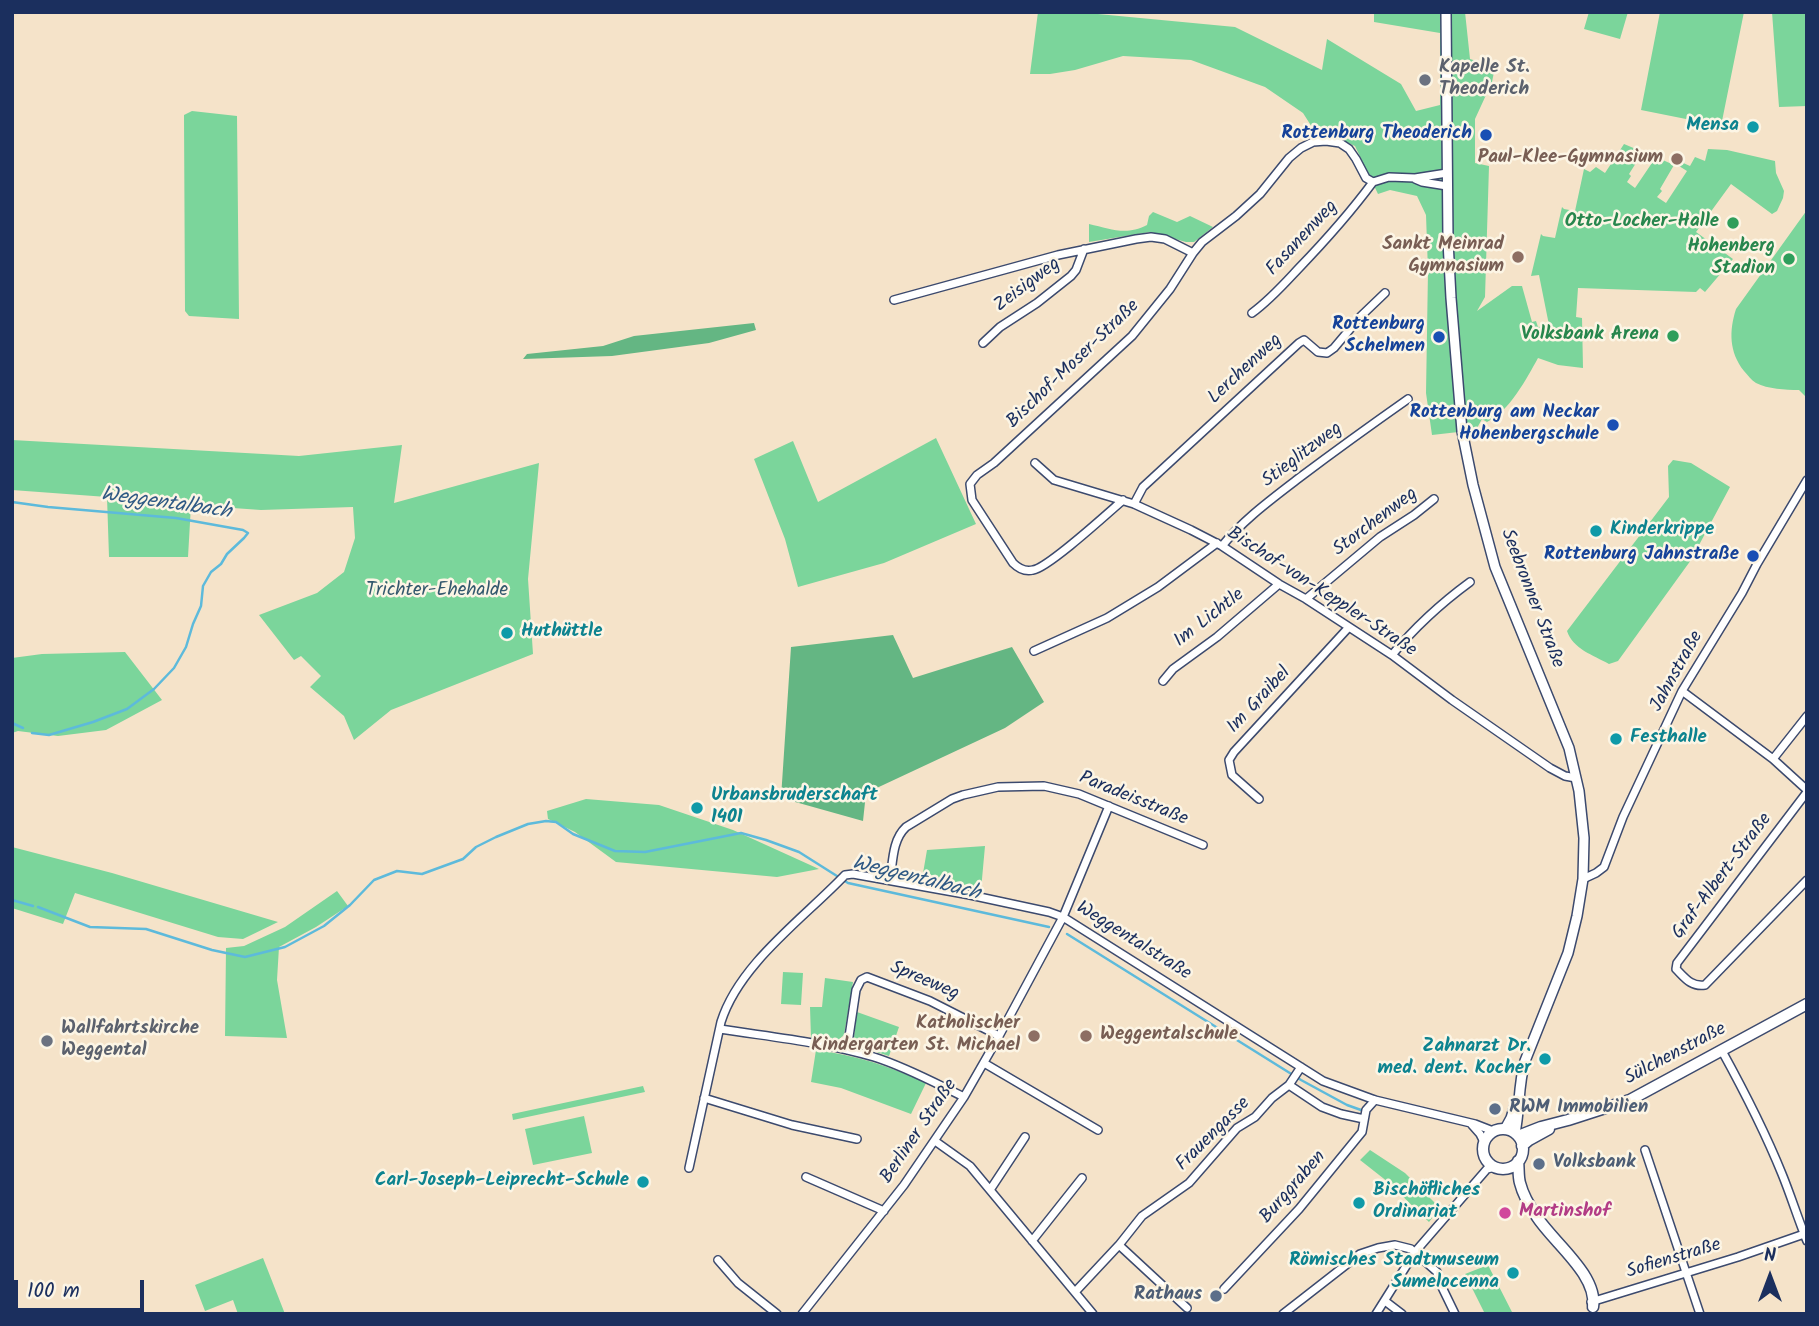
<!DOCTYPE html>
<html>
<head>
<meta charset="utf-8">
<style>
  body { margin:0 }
  #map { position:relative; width:1819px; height:1326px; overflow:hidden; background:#f5e3c9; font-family:Kalam,sans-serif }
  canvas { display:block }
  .frame { position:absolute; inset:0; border:14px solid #1b2f5e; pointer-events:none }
  .north { position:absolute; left:1735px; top:1242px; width:70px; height:70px; -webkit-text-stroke:5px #fcf5e5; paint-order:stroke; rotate:0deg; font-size:19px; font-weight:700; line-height:28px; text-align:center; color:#1b2f5e }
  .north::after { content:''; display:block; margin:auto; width:24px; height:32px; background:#1b2f5e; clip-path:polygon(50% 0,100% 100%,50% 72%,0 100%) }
  .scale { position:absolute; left:14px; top:1280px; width:130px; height:32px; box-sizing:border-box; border:4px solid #1b2f5e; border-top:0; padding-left:9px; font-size:21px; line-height:24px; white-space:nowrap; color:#1b2f5e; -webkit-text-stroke:5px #fcf5e5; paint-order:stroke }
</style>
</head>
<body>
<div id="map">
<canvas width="1819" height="1326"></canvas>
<div class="frame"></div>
<div class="north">N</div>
<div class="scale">100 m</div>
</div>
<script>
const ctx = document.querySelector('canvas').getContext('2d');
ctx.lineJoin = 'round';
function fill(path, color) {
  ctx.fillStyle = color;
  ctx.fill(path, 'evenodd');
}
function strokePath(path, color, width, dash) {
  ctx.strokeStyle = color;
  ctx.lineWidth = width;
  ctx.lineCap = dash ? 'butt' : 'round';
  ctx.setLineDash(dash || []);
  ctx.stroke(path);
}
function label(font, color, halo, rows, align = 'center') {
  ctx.font = font + ' Kalam,sans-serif';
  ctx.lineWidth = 5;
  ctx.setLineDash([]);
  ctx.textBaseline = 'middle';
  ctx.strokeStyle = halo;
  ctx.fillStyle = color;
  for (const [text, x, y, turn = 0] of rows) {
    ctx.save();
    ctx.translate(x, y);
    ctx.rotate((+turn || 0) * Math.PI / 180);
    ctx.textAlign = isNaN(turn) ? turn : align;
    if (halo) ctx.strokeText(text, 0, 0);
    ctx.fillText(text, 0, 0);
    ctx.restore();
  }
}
fill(new Path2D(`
  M1038,12H1095L1098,14L1235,27L1322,70L1327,39L1401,84L1416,111L1440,105V33L1374,22V12H1465L1470,59L1495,67L1492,82L1475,119V163L1489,166L1485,297L1477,311L1512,286H1522L1532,322L1536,321L1538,327L1549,325L1539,275L1531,276L1541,234L1543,236L1555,238L1562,207L1564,209L1575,211L1584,169L1590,172L1596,167L1605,173L1624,144L1643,152L1629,174L1631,176L1627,182L1635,188L1656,157L1674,165L1660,189L1662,191L1657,197L1666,203L1687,171L1679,166L1681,162L1690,166L1695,157L1705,161L1708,149L1727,150L1775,161L1776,173L1784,191L1783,198L1777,211L1772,214L1731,184L1696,232L1733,259L1705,292L1700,288L1696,292L1578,288L1576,317L1582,318L1583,368L1558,365L1538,358C1527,378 1509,412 1487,422L1482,419L1476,430L1432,435L1426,393L1428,271L1426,215L1417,196L1390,190L1378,194L1355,146L1337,138L1317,135L1303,113L1265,87L1191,60L1123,56L1075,70L1050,74H1030Z
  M1589,12H1628L1620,39L1584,29Z
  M1660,12H1744L1721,126L1641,110Z
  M1772,12H1807V106L1779,107Z
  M192,111L237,116L239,319L189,316L185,311L184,115Z
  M1807,210V398L1799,390C1785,390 1768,389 1756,383C1751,380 1748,375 1744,371C1729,352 1729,331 1736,309Z
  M1153,212L1177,222L1190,216L1213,227L1194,242H1186L1150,232L1089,242V224C1111,229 1126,236 1147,225L1149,216Z
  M936,438L976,524L884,563L798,587L785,539L754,459L793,441L818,502Z
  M12,440L299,456L402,445L394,503L539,463L528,579L533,654L391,710L354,740L344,716L310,687L321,676L301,656L294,660L259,615L317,593L344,572L355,538L353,507L261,510L191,505L188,557H109L107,497L12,490Z
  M1673,460L1691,463L1730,487L1691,560L1618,661L1609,664C1593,655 1573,649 1567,631L1669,497L1668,466Z
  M125,652L162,700L106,730L58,736L18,731L12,733V658L42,654Z
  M586,799L659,805L733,830L819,869L777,877L616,862L575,832L548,819L547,811Z
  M985,846L981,890L922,879L927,850Z
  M12,847L112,873L278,922L243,939L218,937L75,893L63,924L12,908Z
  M337,891L348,906L316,927L279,947L277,980L287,1038L225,1036L226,948L244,946L285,927Z
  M783,972L803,973L801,1005L781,1004Z
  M825,978L853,982L844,1035L837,1041L811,1038L810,1007H822Z
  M857,1012L899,1027L889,1056L855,1045L854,1037Z
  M816,1050C855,1055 890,1066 926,1083L911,1114L841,1088L811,1082Z
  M643,1086L645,1092L513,1120L512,1114Z
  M584,1116L592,1153L533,1165L525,1129Z
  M1370,1150L1405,1173L1440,1208L1429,1222L1388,1182L1360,1160Z
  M263,1258L285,1314H238L233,1300L205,1311L195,1285Z
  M1488,1265L1513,1314H1485L1465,1274Z`), '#7bd59b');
fill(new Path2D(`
  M754,323L756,330L709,343L612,356L523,359L527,354L603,346L634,336Z
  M893,635L913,678L1012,647L1044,702L1005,728L866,793L863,821L781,798L791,647Z`), '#64b683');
strokePath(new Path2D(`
  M12,502L48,507L176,518L243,530L248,533L244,538L227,554L221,564L211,572L203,586L201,606L193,624L186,647L174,668L154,689L127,709L93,722L49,735L32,733
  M12,723L23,728
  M12,900L33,906
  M38,907L90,927L146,929L212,950L245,957L285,947L324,926L350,905L374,880L397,871L422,874L463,859L476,847L496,837L528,824L546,821L556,822L573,834L615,851L645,852L741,833L766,840L799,852L848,883L1049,927
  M1067,934L1301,1080L1347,1105L1361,1110`), '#5dbadb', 2.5);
const minor = new Path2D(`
  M1415,179L1422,182L1447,186
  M894,300L1058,255L1136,239L1151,237L1165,239L1193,253
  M1252,313C1270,300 1284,284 1299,268C1325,241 1350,213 1373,182
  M983,343L1000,327L1037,303L1071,276L1076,270L1084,249
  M1035,463L1054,480L1134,504L1191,530L1222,546L1279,584L1306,599L1392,655L1452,700L1550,768L1565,776L1576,778
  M1123,500C1108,513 1048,568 1033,570C1025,572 1018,568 1013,563L972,500L970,484L977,475L994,463L1132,336L1170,289L1193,253L1202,242L1236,216L1260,194L1289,158L1301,148L1313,142L1326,141L1340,143L1349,149L1356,159L1366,178L1373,182L1389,177L1415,178L1447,173
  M1134,504L1143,487L1299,343L1304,340L1318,352L1327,353L1334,348L1361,316L1385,293
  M1222,546C1244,519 1272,499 1299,478C1335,451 1371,425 1408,399
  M1306,599L1380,537L1414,515L1434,499
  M1034,651L1107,618L1158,587L1217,543
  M1392,655C1415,627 1440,604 1470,582
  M1163,681L1173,669L1217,637L1279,584
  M1682,691L1773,759L1807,790
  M1773,759L1807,716
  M1807,792L1677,963L1676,969C1685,978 1691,987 1705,985L1807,880
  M1259,799L1232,775L1229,760L1234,752L1349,627
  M1583,879L1596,873L1604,867L1623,817L1682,691L1742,593L1757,564L1807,480
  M890,880C893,862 892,840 906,827L952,799L963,795L998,787L1044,786L1079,794L1203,845
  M720,1029C771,1037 824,1042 874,1057C906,1067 935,1083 964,1097
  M847,1050L856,990L861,980L867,977L930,1001L999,1036
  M1722,1051C1744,1091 1765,1132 1782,1174C1791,1196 1798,1219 1807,1241
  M984,1063L1098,1130
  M1289,1085L1322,1107L1341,1114L1364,1119
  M704,1098L792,1125L857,1139
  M1472,1125L1480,1134L1484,1142
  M935,1141L970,1166L1093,1314
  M1645,1150L1700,1314
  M689,1168L721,1022C739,964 804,918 845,875L853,874L970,895L1049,912L1063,917L1323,1081L1375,1100L1475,1124L1493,1131
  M806,1177L884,1211
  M990,1190L1025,1137
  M1032,1241L1082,1178
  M1119,1245L1187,1308
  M718,1260L738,1283L777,1314
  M1224,1289L1299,1209L1357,1138L1362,1132L1366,1110L1375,1100
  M1075,1292L1119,1245L1142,1216L1189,1183L1237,1128L1255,1117L1272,1098L1289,1085L1301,1067
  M1385,1301L1402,1314
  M1591,1302L1738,1257L1807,1233
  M802,1314L904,1185L964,1097L999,1036L1063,917L1109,806
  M1283,1314L1360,1254L1378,1248L1395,1245L1411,1249L1437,1272L1439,1281L1455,1314
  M1376,1314L1415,1252L1487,1169L1495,1167`);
const tertiary = new Path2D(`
  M1446,12L1448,241L1451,298L1462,431L1473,485L1495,567L1569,748L1579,791L1584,838L1583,879L1577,916L1568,953L1525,1061C1518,1085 1520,1109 1515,1133
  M1505,1129L1511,1118L1516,1102`);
const secondary = new Path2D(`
  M1483 1149a20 20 0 1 1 40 0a20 20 0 1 1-40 0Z
  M1518,1136L1541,1127L1568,1120L1630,1100L1807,1004
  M1522,1146L1529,1140L1549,1129
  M1518,1161C1519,1168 1518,1176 1520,1183C1523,1195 1530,1207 1537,1217C1553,1242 1598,1275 1593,1307`);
strokePath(minor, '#3c4a6e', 10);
strokePath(tertiary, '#3c4a6e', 12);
strokePath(secondary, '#3c4a6e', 13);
strokePath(minor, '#fff', 7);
strokePath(tertiary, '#fff', 9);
strokePath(secondary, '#fff', 10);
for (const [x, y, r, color] of [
  [1425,80,7,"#6b7280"],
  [1753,127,7,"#0f9aa8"],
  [1486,135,7,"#1a4fb4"],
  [1677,159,7,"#8d6e63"],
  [1733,223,7,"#2e9e5b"],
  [1518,257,7,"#8d6e63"],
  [1789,259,7,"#2e9e5b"],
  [1673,336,7,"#2e9e5b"],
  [1439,337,7,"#1a4fb4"],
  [1613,425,7,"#1a4fb4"],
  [1596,531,7,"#0f9aa8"],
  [1753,556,7,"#1a4fb4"],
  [507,633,7,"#0f9aa8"],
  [1616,739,7,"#0f9aa8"],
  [697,808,7,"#0f9aa8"],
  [1034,1036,7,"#8d6e63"],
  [1086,1036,7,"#8d6e63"],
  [47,1041,7,"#6b7280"],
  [1545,1059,7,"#0f9aa8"],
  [1495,1109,7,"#5c6f8a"],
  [1539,1164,7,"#5c6f8a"],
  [643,1182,7,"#0f9aa8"],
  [1359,1203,7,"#0f9aa8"],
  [1505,1213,7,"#d1479c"],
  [1513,1273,7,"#0f9aa8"],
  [1216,1296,7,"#5c6f8a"]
]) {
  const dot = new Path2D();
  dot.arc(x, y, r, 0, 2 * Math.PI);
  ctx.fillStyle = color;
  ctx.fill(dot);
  strokePath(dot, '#fcf5e5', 2.5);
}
label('bold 19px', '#5b616d', '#fcf5e5', [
  ["Kapelle St.",1439,69],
  ["Theoderich",1439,91],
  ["Wallfahrtskirche",61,1030],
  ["Weggental",61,1052]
], 'left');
label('bold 19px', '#0d838f', '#fcf5e5', [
  ["Mensa",1739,127,"right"],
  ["Kinderkrippe",1610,531],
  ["Huthüttle",521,633],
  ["Festhalle",1630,739],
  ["Urbansbruderschaft",711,797],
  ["1401",711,819],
  ["Zahnarzt Dr.",1531,1048,"right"],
  ["med. dent. Kocher",1531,1070,"right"],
  ["Carl-Joseph-Leiprecht-Schule",629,1182,"right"],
  ["Bischöfliches",1373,1192],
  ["Ordinariat",1373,1214],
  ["Römisches Stadtmuseum",1499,1262,"right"],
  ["Sumelocenna",1499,1284,"right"]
], 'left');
label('bold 19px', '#164399', '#fcf5e5', [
  ["Rottenburg Theoderich",1472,135],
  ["Rottenburg",1425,326],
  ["Schelmen",1425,348],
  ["Rottenburg am Neckar",1599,414],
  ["Hohenbergschule",1599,436],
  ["Rottenburg Jahnstraße",1739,556]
], 'right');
label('bold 19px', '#785e54', '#fcf5e5', [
  ["Paul-Klee-Gymnasium",1663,159],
  ["Sankt Meinrad",1504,246],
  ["Gymnasium",1504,268],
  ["Katholischer",1020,1025],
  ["Kindergarten St. Michael",1020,1047],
  ["Weggentalschule",1100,1036,"left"]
], 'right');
label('bold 19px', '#27864d', '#fcf5e5', [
  ["Otto-Locher-Halle",1719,223],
  ["Hohenberg",1775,248],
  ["Stadion",1775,270],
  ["Volksbank Arena",1659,336]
], 'right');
label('19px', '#1b2f5e', '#fcf5e5', [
  ["Fasanenweg",1303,239,-47],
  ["Zeisigweg",1028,286,-37],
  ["Bischof-Moser-Straße",1074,365,-44],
  ["Lerchenweg",1246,370,-43],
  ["Stieglitzweg",1303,456,-37],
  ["Storchenweg",1376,523,-37],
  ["Bischof-von-Keppler-Straße",1321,593,33],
  ["Seebronner Straße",1531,599,69],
  ["Im Lichtle",1210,619,-38],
  ["Jahnstraße",1678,672,-61],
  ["Im Graibel",1260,701,-47],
  ["Paradeisstraße",1133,800,22],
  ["Graf-Albert-Straße",1723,877,-53],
  ["Weggentalstraße",1133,942,32],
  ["Spreeweg",924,982,23],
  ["Sülchenstraße",1676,1055,-28],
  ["Berliner Straße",920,1132,-56],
  ["Frauengasse",1214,1135,-45],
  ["Burggraben",1294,1188,-49],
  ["Sofienstraße",1674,1260,-17]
]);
label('19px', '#33586d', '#fcf5e5', [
  ["Trichter-Ehehalde",437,592]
]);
label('bold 19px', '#4e5e75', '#fcf5e5', [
  ["RWM Immobilien",1509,1109],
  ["Volksbank",1553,1164],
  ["Rathaus",1202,1296,"right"]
], 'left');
label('bold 19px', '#b23c85', '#fcf5e5', [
  ["Martinshof",1519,1213]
], 'left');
label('italic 21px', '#2f5984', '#fcf5e5', [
  ["Weggentalbach",166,505,8],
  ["Weggentalbach",916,880,14]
]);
</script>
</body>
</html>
